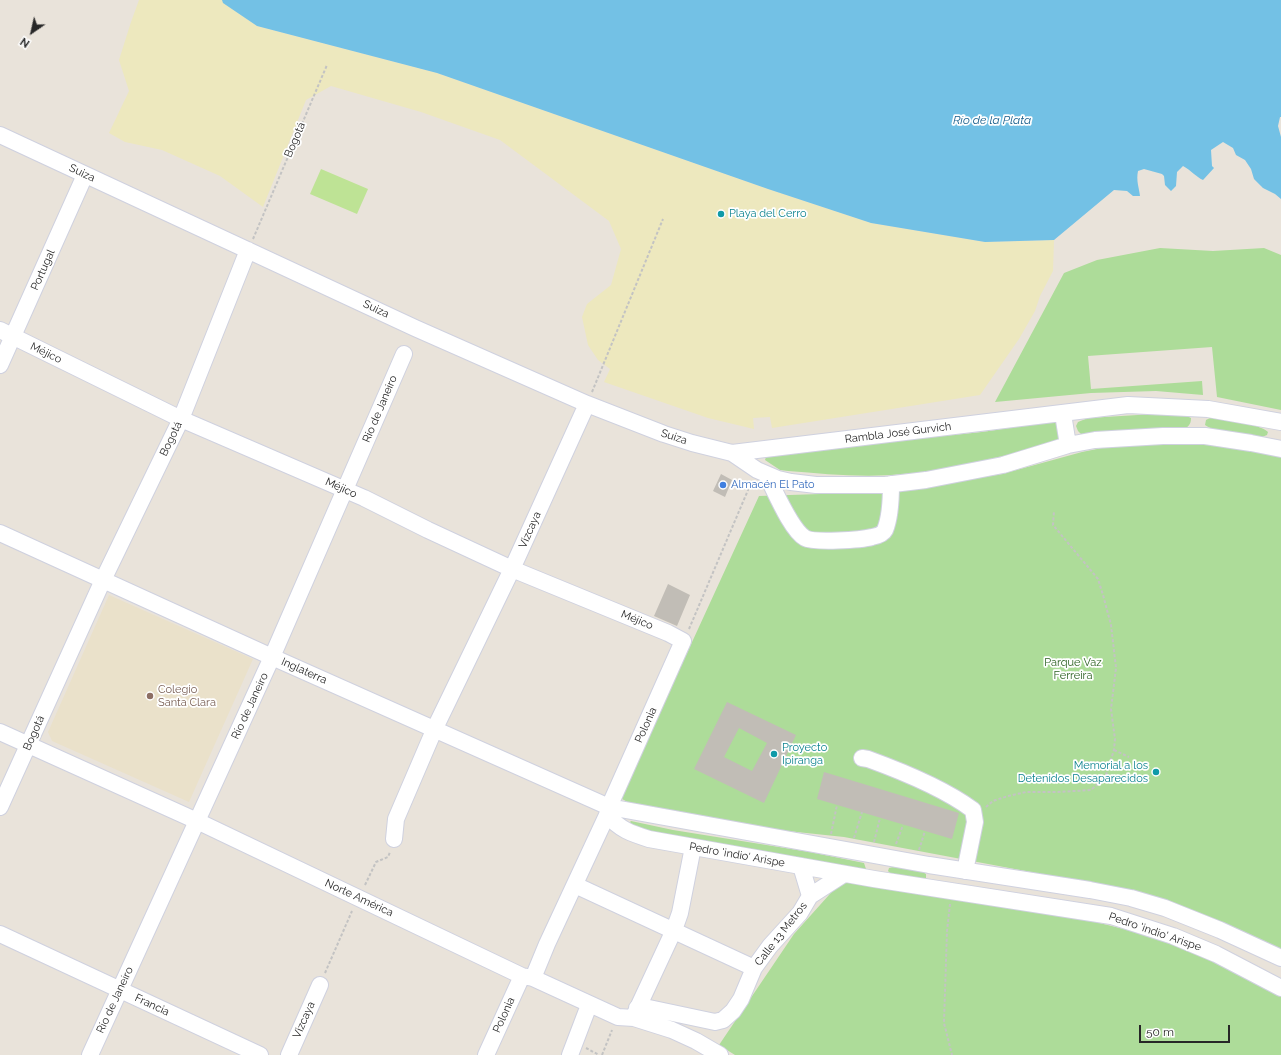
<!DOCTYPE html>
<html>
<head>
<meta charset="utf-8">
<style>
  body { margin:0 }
  #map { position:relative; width:1281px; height:1055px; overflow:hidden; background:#e9e3da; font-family:Raleway,sans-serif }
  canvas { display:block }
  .north { position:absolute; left:12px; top:12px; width:40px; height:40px; -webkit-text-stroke:3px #fff; paint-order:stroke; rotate:214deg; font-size:11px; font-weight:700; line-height:16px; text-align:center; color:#272727 }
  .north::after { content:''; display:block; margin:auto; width:14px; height:18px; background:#272727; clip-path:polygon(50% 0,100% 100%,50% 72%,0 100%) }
  .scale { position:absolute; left:1139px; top:1025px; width:91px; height:18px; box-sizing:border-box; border:2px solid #272727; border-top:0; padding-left:5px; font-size:12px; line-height:14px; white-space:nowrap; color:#272727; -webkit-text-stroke:3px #fff; paint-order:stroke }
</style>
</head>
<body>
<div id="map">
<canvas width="1281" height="1055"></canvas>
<div class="north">N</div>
<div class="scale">50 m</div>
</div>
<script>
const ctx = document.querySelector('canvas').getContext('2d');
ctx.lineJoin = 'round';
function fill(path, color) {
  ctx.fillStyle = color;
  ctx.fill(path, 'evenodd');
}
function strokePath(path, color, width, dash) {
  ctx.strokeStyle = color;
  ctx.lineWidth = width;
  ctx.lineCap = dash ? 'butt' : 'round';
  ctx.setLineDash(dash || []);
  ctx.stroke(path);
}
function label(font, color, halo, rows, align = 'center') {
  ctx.font = font + ' Raleway,sans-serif';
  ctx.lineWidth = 3.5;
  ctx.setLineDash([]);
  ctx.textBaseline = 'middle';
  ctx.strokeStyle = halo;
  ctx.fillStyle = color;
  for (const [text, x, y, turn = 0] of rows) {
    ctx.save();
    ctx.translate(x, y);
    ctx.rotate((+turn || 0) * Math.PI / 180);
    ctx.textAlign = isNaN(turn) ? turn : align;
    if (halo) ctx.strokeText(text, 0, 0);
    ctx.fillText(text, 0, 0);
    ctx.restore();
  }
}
fill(new Path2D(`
  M109,595L253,659L189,802L52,741L48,732Z`), '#eae1ca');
fill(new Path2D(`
  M1160,248L1213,251L1264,248L1281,255V410L1217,397L1212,347L1088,356L1091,389L1202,381L1203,395L1156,391L1091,393L995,402L1064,273L1097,260Z
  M1171,413L1183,414L1191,418C1191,425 1188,427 1182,430L1081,434L1078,431L1076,426L1078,422L1088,418Z
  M1210,418C1222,418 1260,424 1268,432L1267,435L1262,437C1247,435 1217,434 1205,425L1206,420Z
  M1050,422L1057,423L1059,438C1041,452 1021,452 999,457C968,464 936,472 903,474C865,478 826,474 788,471L780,470L765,460L766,457L893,441L982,432Z
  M1173,442L1222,446L1281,455V957L1100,885L844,837L778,830L635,806L622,799L621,797L759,496L851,493L948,483L1002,474L1082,452L1117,445Z
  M631,821L673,830L810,852L864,863L866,869L864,870L648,832L632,825L630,822Z
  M893,867L922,871L926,874V878L922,880L890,873L888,871L889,868Z
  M846,876L1067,915L1128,930L1164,941L1222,964L1281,995V1055H735L719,1045L794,934Z`), '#addc99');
fill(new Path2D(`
  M139,0H222L224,3L257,26L437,73L768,189L871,223L985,242L1054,240L1053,271L1040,296L1035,311L1019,339L980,395L772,428L770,417L753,418L754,429L708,418L604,382L610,369L598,360L588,345L582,317L587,304L611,285L621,249L609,221L500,140L421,112L331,86L306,100L263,207L220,176L162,150L125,142L109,133L129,91L119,60L131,22Z`), '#ede8be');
fill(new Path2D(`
  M321,169L368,189L357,214L310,194Z`), '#bee395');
fill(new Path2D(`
  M222,0H1281V117H1280L1278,126L1281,137V199L1275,194L1263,188L1254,179L1251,169L1245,160L1236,155L1233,148L1223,142L1211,150L1212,166L1214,168L1203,180C1196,177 1191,170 1183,166L1177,172L1176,186L1171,191L1165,185L1164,176L1162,174L1144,169L1138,171C1136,181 1139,187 1140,196H1133L1127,191L1114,190L1054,240L985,242L871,223L768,189L437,73L257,26L223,3Z`), '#73c1e5');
fill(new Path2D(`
  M721,474L732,480L725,497L713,491Z
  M668,584L690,595L677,626L654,616Z
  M727,702L796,735L764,803L694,769ZM739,728L767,743L752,771L724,757Z
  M824,772L959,813L952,839L817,799Z`), '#c1bdb6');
const minor = new Path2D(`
  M0,135L415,328L587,404L664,434L692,443L732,453L757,470L778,479L791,482L816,485H885L926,480L1003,465L1068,445L1095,440L1163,436H1205L1251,443L1281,449
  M0,330L181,419L364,498L428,530L512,569L668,633L683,641L609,807L607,815L547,944L533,978
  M0,365L85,175
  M1063,414L1068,445
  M732,453L1128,405L1208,409L1281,422
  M767,476C775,491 791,530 805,538C814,543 861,540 872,537C877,536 883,534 885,530C890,518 891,497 891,484
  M0,533L272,657L609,807L929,865L1090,890L1131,898L1165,908L1220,930L1281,958
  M0,732L197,821L522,976L533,978L618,1017L634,1018L672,1030L696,1041L720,1055
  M862,758L868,759C901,771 945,789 973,810L975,822L965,871
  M0,807L103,580L181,419L248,250
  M607,815C621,830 630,833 649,839L874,879L1111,916L1173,936L1216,954L1281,988
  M394,839L396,819L435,728L512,569L587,404
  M801,866L810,896L844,874
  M575,885L754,968
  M0,934L260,1055
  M637,1008H649L715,1022L723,1020L733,1011L741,999L754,968L770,946L800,913L810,896
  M634,1016L674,930L680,913L693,847
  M90,1055L272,657L404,354
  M289,1055L320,985
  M486,1055L522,976
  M570,1055L589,1005`);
strokePath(minor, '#cfd1df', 18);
strokePath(new Path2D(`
  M253,239L327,65
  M592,392L663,219
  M689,629L751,483
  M1114,750L1129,757
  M986,807L993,801L1008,796L1026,792H1058L1091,790L1105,778L1114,750L1115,739L1111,709L1116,668L1111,625L1103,595L1098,579L1053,525L1054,511
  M831,834L837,805
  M854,838L862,812
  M874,842L880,818
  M896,844L903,825
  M919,850L925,831
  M365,885L376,862L388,857L390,852
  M950,904L947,931L944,1023L952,1055
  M325,973L352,911
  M586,1048L599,1055
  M602,1055L612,1030`), '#c3c3c3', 2, [3, 2]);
strokePath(minor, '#fff', 16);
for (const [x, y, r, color] of [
  [721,214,4,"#0f9aa8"],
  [723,485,4,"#3f7fe0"],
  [150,696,4,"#8d6e63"],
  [774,754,4,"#0f9aa8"],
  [1156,772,4,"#0f9aa8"]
]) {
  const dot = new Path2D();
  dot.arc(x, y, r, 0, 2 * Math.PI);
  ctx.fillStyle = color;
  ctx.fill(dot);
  strokePath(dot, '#fff', 1.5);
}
label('11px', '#272727', '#fff', [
  ["Bogotá",295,140,-67],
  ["Suiza",82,173,25],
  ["Portugal",43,270,-66],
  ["Suiza",376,309,25],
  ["Méjico",46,353,26],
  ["Río de Janeiro",380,409,-67],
  ["Rambla José Gurvich",898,433,-7],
  ["Suiza",674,437,18],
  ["Bogotá",171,439,-64],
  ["Méjico",341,488,24],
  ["Vizcaya",530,530,-66],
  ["Méjico",637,620,22],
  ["Inglaterra",304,671,24],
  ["Río de Janeiro",250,706,-65],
  ["Polonia",646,725,-66],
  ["Bogotá",34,733,-66],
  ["Pedro 'indio' Arispe",737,855,10],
  ["Norte América",359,898,25],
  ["Pedro 'indio' Arispe",1155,932,19],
  ["Calle 13 Metros",781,934,-52],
  ["Río de Janeiro",115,1000,-65],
  ["Francia",152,1005,25],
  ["Polonia",504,1015,-66],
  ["Vizcaya",304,1020,-66]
]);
label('11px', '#0d838f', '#fff', [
  ["Playa del Cerro",729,214],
  ["Proyecto",782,748],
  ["Ipiranga",782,761],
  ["Memorial a los",1148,766,"right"],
  ["Detenidos Desaparecidos",1148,779,"right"]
], 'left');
label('11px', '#366cbe', '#fff', [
  ["Almacén El Pato",731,485]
], 'left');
label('11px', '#285e1e', '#fff', [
  ["Parque Vaz",1073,663],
  ["Ferreira",1073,676]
]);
label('11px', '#785e54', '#fff', [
  ["Colegio",158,690],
  ["Santa Clara",158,703]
], 'left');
label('italic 12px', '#165e8c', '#fff', [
  ["Río de la Plata",992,120]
]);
</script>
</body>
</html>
